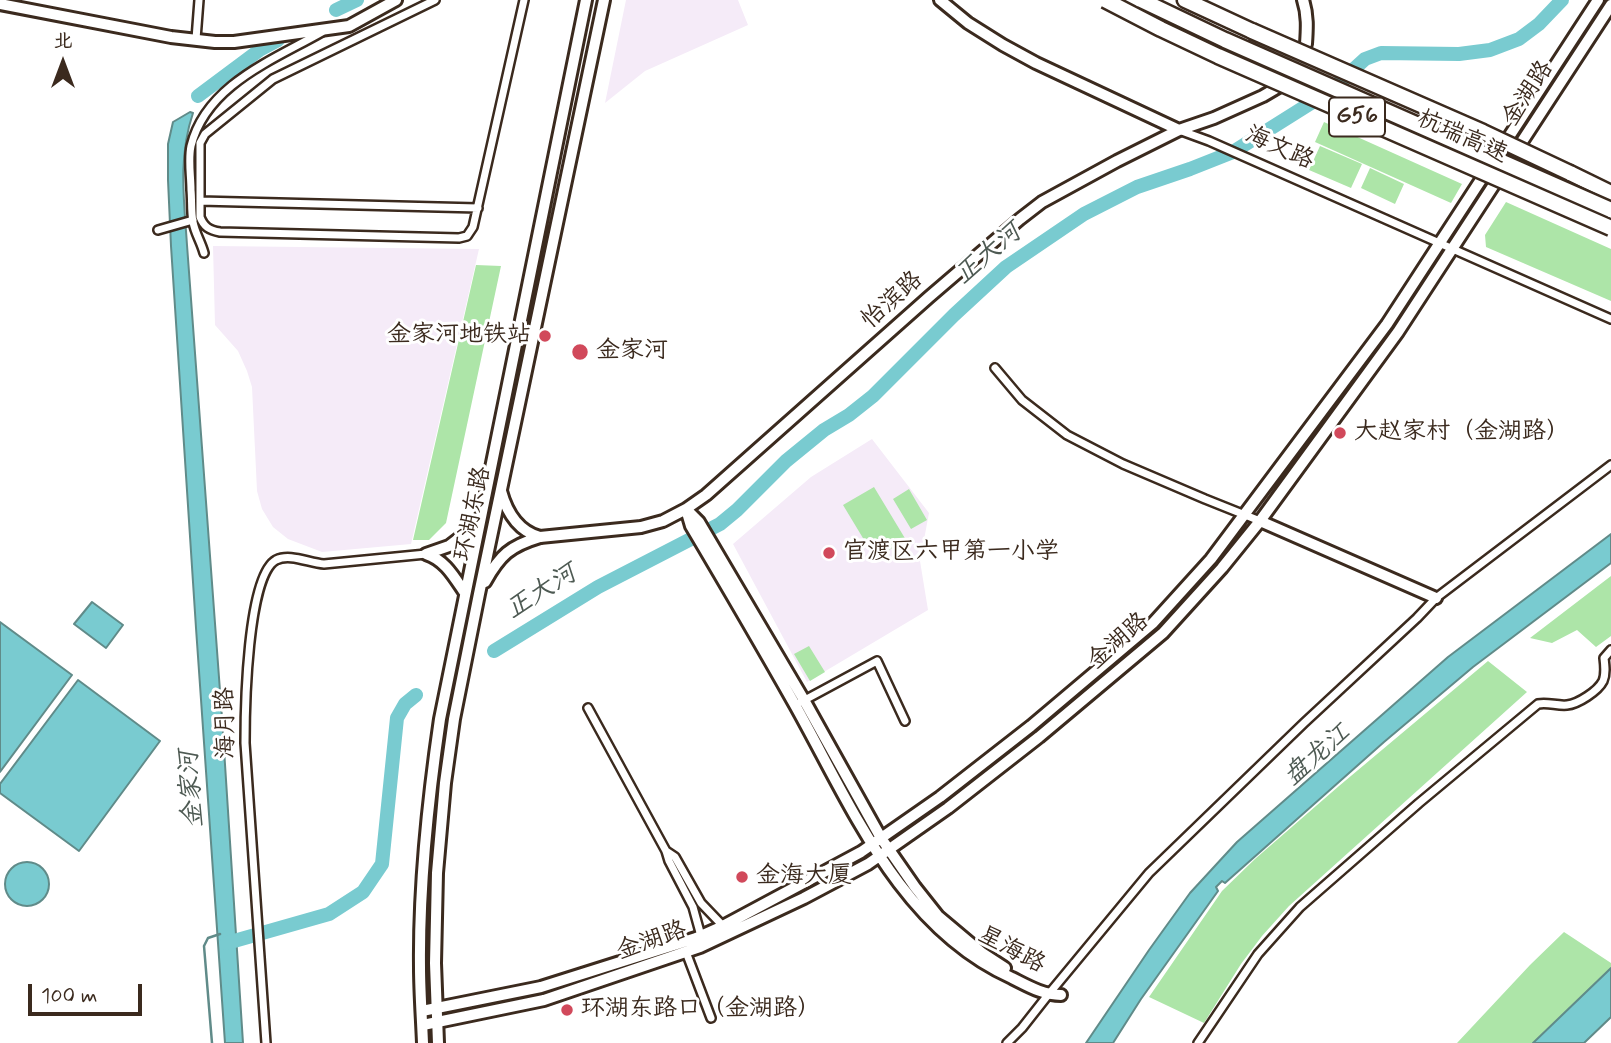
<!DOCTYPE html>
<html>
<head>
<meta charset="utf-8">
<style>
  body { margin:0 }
  #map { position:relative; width:1611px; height:1043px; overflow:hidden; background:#fff; font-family:Mynerve,"LXGW WenKai TC",sans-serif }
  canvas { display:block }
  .north { position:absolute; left:28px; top:28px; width:70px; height:70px; -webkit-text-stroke:5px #fff; paint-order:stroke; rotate:0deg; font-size:19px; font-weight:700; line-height:28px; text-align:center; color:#3b2a1e }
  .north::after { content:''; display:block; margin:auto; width:24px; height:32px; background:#3b2a1e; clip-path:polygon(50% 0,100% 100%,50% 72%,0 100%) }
  .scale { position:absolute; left:28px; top:984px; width:114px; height:32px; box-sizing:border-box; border:4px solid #3b2a1e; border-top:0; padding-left:9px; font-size:21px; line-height:24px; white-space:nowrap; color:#3b2a1e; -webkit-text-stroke:5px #fff; paint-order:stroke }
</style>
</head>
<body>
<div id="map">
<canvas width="1611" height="1043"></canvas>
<div class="north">北</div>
<div class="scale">100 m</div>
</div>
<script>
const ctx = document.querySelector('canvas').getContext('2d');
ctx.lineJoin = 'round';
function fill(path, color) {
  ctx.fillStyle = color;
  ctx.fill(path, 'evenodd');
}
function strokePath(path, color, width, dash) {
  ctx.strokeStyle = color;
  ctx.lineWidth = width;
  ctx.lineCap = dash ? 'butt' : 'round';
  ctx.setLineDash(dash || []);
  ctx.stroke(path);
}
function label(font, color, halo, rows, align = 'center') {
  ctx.font = font + ' Mynerve,"LXGW WenKai TC",sans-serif';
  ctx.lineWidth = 6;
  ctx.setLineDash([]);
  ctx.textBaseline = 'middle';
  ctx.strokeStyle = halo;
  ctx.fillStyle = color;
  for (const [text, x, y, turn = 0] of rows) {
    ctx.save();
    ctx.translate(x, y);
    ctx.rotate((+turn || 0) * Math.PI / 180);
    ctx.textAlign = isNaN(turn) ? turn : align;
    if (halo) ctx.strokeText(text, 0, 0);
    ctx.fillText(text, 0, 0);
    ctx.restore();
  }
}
fill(new Path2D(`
  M626,0H738L748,25L645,71L605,103Z
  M213,246L479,249L411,544L322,552L288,539L273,527L262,509L257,491L252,387L247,371L238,351L215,325Z
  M872,439L929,513L920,561L928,610L807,682L733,544L811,477Z`), '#f5ebf8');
fill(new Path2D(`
  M1324,122L1462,184L1451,203L1315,142Z
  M1320,146L1362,164L1351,188L1309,170Z
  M1370,168L1404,184L1395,204L1361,188Z
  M1506,202L1611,249V301L1486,247L1485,235Z
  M476,265L501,266L446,523L429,540H413Z
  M874,487L906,540L875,558L843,505Z
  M909,489L927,520L911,529L893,499Z
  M1611,576V636L1596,647L1577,630L1552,643L1530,638Z
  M809,646L825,672L810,681L794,654Z
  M1488,661L1527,692L1289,906L1262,936L1241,964L1204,1023L1149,997L1222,891L1255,859L1339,786Z
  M1564,932L1611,963V968L1533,1043H1457L1530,965Z`), '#ade5a8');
const water = new Path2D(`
  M190,112L193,113C178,157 184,200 187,245L222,718L243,1043H225L196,628L171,246L168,180V144L173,122Z
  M1611,534V563L1473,667L1384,742L1225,883L1222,881L1216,887L1218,891L1141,999L1113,1043H1086L1149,950L1190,893L1237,842L1448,657Z
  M92,602L123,625L106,648L74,624Z
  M0,622L72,675L0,772Z
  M78,680L160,741L79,851L0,793V784Z
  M5 884a22 22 0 1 1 44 0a22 22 0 1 1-44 0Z
  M1611,968V1017L1584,1043H1533Z`);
fill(water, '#79cbd0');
strokePath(water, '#608b89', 2);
strokePath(new Path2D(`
  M212,1043L204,946L208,938L220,934`), '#608b89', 2.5);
strokePath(new Path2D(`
  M336,10L357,0
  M198,96L261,49L278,40
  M494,651L598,587L720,524L737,510L786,461L824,430L849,415L873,396L954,315L1006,267L1084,214L1137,187L1190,169L1233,152L1330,91L1365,59L1381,53L1459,54L1490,50L1519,39L1539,24L1562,0
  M227,943L329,914L363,892L382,864L397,718L405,704L416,695`), '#79cbd0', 14);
const street = new Path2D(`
  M435,0L273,79L205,134L200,143V217C204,227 209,230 220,232L459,238L467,236L473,227L524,0
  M196,39L199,0
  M1179,130L1209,141L1611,319
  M200,201L478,208
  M158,230L193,220
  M204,253C201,242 195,233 193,222C191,212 192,200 191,190C191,176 188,160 191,146C206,85 273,60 322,32
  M995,368L1022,400L1067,435L1123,464L1205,499L1260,521
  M801,702L877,661L905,721
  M588,708L666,851L669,861L693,907L701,936
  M666,851L675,857L701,903L723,926
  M686,952L711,1018
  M266,1043L245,743C245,710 247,576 276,560C290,553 309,563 324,564L426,554
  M1007,1043L1022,1028L1048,995L1149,873L1304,723L1417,618L1436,598L1611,465
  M1198,1043L1258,954L1300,907L1419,803L1538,704C1548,702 1557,706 1567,705C1578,704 1598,691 1603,681C1606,674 1605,666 1604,658L1611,650`);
const secondary = new Path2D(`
  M940,0L968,23L1003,45L1036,63L1179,130
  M1303,0C1308,15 1307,29 1306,44
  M0,4L171,37L215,42H234L349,26L396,0
  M686,509L691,526C726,585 761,645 795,705C851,805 900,928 1012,978C1028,986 1043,995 1061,995
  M689,512L699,522L804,700L881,838L915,887L938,916L982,953L1005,968
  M1260,521L1436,598
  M540,537L641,527L663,521L686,509L706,495L929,297L1020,219L1042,202L1117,161L1179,130L1214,118L1263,96L1280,86
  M422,1011L541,987L696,938L723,926L861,852L940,797L1031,726L1153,623L1211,559L1387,324L1598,0
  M423,1025L544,1000L700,947L804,898L868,864L948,808L1039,737L1163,633L1222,568L1260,521L1398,332L1611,5`);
const primary = new Path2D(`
  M485,582C500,555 510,546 540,537C518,531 507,513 501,491
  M465,593C454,577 445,560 426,554L449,546L479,523
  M423,1043C422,1018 420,992 420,967C419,884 428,801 440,719L586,0
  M438,1043L435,963L437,873L445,783L454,719L479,594L604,0`);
const highway = new Path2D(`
  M1185,0L1252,31
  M1570,173L1611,193`);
strokePath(street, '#3b2a1e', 12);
strokePath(secondary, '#3b2a1e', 16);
strokePath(primary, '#3b2a1e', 16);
strokePath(highway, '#3b2a1e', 19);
strokePath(street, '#fff', 7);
strokePath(secondary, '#fff', 10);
strokePath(primary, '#fff', 10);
strokePath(highway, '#fff', 14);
const highwayBridge = new Path2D(`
  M1105,0L1161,29L1218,56L1611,228
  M1141,0L1225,40L1611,210
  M1252,31L1483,132L1570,173`);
strokePath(highwayBridge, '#3b2a1e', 19, []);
strokePath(highwayBridge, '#fff', 14);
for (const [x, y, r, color] of [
  [545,336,7,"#d1495b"],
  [580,352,9,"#d1495b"],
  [1340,433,7,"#d1495b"],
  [829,553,7,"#d1495b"],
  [742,877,7,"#d1495b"],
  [567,1010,7,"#d1495b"]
]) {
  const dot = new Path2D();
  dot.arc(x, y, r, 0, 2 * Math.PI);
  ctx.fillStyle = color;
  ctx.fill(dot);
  strokePath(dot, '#fff', 2.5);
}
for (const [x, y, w] of [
  [1357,117,56]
]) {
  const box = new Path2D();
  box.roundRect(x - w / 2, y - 19.5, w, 39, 5);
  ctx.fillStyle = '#fff';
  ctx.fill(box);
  strokePath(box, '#3b2a1e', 2);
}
label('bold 23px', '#3b2a1e', null, [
  ["G56",1357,117]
]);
label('24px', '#3b2a1e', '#fff', [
  ["金湖路",1529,94,-57],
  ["杭瑞高速",1462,138,24],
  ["海文路",1279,149,24],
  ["怡滨路",893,301,-42],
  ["环湖东路",474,514,-78],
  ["金湖路",1119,642,-41],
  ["海月路",227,723,-91],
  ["金湖路",652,942,-19],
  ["星海路",1011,951,28]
]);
label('24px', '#3b2a1e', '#fff', [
  ["金家河地铁站",531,336,"right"],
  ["金家河",596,352],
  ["大赵家村（金湖路）",1354,433],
  ["官渡区六甲第一小学",843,553],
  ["金海大厦",756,877],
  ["环湖东路口（金湖路）",581,1010]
], 'left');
label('italic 26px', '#4e5a53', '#fff', [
  ["正大河",989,255,-40],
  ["正大河",542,593,-32],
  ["盘龙江",1318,756,-41],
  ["金家河",193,789,-94]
]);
</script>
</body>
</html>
